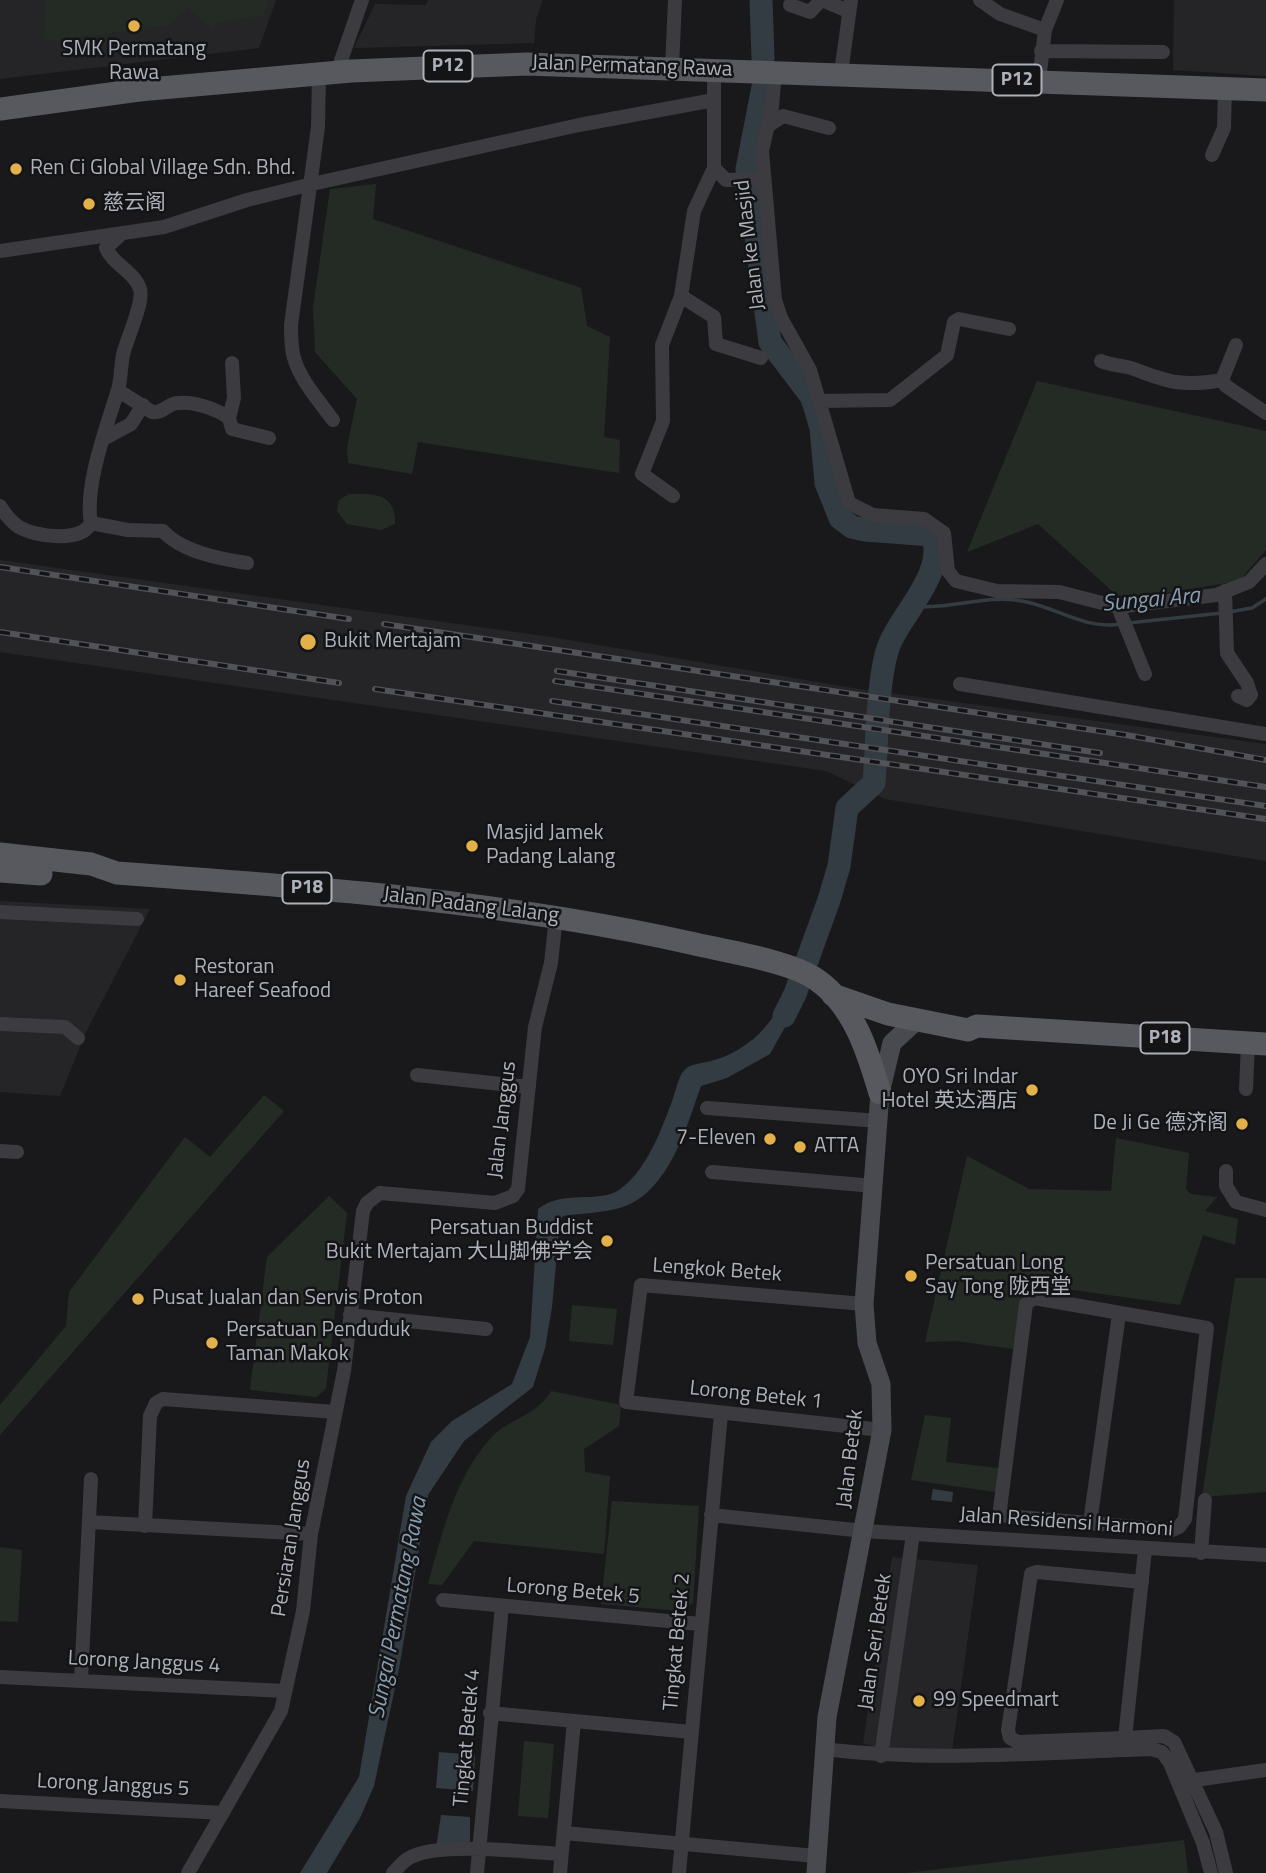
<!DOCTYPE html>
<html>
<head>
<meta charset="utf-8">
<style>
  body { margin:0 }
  canvas { display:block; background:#19191b }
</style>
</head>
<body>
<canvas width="1266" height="1873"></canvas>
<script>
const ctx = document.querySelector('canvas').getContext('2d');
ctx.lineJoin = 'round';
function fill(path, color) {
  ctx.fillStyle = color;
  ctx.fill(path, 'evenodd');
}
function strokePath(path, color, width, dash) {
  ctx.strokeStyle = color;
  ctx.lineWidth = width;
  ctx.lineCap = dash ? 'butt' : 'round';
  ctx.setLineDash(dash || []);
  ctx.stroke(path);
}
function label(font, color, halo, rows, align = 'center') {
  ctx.font = font + ' "Titillium Web","Noto Sans SC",sans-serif';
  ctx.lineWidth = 5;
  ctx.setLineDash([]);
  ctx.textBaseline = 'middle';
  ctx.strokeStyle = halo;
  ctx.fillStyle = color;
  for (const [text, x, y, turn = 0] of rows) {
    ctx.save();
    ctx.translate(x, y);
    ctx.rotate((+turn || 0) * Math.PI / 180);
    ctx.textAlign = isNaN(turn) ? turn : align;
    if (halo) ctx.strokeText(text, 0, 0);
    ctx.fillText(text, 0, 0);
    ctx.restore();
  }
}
fill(new Path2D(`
  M0,0H276L259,48L0,79Z
  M428,0H543L536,19L534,43L354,48L375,4L426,5Z
  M1174,0H1266V76L1173,70Z
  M0,560L551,637L853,688L1266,744V861L885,799L826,771L0,652Z
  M0,901L150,909L86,1032L60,1096L0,1092Z
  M892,1557L978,1565L952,1751L890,1752L863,1743Z`), '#252528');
fill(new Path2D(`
  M46,0H268L264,15L216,23L211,28L188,7L169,25L44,42Z
  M376,184L373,219L581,288L587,326L610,337L604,437L620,440L619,473L418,442L412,474L348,463L347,447L357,399L315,352L313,308L330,189Z
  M1037,381L1266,431V550L1239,581L1122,600L1038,524L967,552Z
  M349,494C375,494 396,493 395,524L381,530L347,524L337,511L339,500Z
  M264,1095L284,1111L0,1435V1405L66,1326L69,1292L185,1137L210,1157Z
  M1116,1138L1189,1153L1186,1189L1191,1194L1217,1197L1205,1211L1238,1219L1235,1245L1203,1235L1180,1305L1024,1283L1014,1349L956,1341L925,1342L967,1156L1029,1189L1111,1191Z
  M329,1196L347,1213L326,1388L317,1397L250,1390L267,1257Z
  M1235,1278H1266V1492L1202,1497Z
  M572,1305L617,1309L613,1345L569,1341Z
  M551,1391L621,1405L619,1426L584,1449L585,1472L610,1476L604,1554L474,1541L442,1585L428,1584C442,1534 455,1476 492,1437C511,1417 536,1417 551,1391Z
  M925,1415L951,1418L946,1462L998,1468L996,1492L911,1480Z
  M612,1501L699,1506L693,1603L680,1611L601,1604Z
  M0,1547L22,1550L18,1622L0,1621Z
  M524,1741L554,1744L548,1818L518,1816Z
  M1184,1840L1188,1873H907Z`), '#242b25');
fill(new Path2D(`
  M787,986L804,993L770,1054L727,1078L701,1086C686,1128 669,1191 623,1207C605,1213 581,1213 563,1216L560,1221L552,1307L545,1348L533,1387L464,1441L428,1495L399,1669L374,1786L360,1818L327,1873H300L359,1777L406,1496L431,1442L452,1421L512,1384L530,1337L538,1209C563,1189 599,1204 619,1190C646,1171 660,1133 671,1104C675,1094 677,1082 682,1073C689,1063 700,1064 711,1061C747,1052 778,1022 787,986Z
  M933,1489L953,1492L952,1502L931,1500Z
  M439,1752L475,1755L473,1791L436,1788Z
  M441,1815L470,1817V1841L461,1850L436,1848Z`), '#333c43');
strokePath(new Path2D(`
  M914,606C949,610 986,594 1022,601C1057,607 1084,630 1121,624
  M1229,612L1252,608L1266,599
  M1128,623L1222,613`), '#333c43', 3.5);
strokePath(new Path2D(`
  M761,0L763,58
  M763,87L747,169L770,342L811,396L815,407L821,428L826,483L840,518L852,527L865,530L932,535C947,571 903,612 890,643C877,673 877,748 874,783L847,808L839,866L829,900L795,994L784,1016`), '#333c43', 23);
strokePath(new Path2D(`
  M822,0L848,11
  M980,0L1000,14L1045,30
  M790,5L810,12L821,0
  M1041,51L1163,52
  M672,68L675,0
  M714,69V168L726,180L763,179
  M775,71L772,107L762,151L775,300L781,318L810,370L849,503L873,515L924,519L944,533L948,571L956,581L997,591L1059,592L1118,607L1216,595L1249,582L1266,564
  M337,72L362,0
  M841,73L851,0
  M319,74L318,127L291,325C291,335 291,348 294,358C300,380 320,402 333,420
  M1039,81L1045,30L1057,0
  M769,125L783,116L829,128
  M1212,155L1224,128L1225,88
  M0,251L164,227L247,200L312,184L579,125L714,100
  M681,296L714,317L716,344L761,358
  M1236,345L1222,380L1226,386L1266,413
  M1101,361C1113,366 1123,365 1134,369C1167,382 1184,387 1222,380
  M232,363L234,398L229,418L232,429L269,438
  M119,391L152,412C163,414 168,403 178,403C193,401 217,409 229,418
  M820,401L890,400L947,355L954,322L959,319L1009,329
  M105,438L131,424L143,405
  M673,496L642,474L663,421L662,345L681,296L694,211L714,168
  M0,506C5,514 11,522 19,527C36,537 81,543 91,523C84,488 106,428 117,393C122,380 120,364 124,351C128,337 144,301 140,289C134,271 113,265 106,248L119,236
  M91,523L128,530L163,531C182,552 221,559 247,563
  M1225,591L1227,653L1247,683L1251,695L1247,700L1238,696
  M1118,607L1145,674
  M960,684L1266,734
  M0,912L137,919
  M0,1024L65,1027L78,1038
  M417,1075L529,1087
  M1246,1089L1248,1043
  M707,1108L879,1121
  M0,1151L17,1152
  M1226,1171V1186L1236,1202L1266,1210
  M712,1172L874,1186
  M1034,1298L1207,1328L1185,1519L1179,1527L1172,1530L1006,1516L1000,1509L1026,1304Z
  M864,1304L641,1285L626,1402L882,1430
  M350,1315L486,1329
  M711,1515L864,1531L1266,1555
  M89,1522L311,1534
  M1090,1523L1119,1314
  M145,1526L150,1416L156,1403L163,1399L335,1412
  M1145,1550L1125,1738L1164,1736L1174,1742L1216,1832L1226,1873
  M1201,1553L1205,1500
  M443,1600L700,1624
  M0,1677L285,1691
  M81,1680L91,1479
  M490,1713L691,1732
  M1125,1738L1018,1742L1010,1738L1008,1730L1031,1574L1037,1572L1142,1582
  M823,1749C932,1762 1041,1753 1150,1749L1162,1752L1170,1763L1203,1843L1211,1873
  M881,1756L913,1534
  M1195,1780L1266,1770
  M0,1801L223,1813
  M564,1833L816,1856
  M188,1873L281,1711L303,1611L311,1534L344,1371L363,1211L367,1203L380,1193L495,1203L513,1196L518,1189L535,1027L551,963L556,917
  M393,1873C398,1868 403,1861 409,1858C437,1841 527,1852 561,1854
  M477,1873L502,1606
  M560,1873L574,1721
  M679,1873L721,1414`), '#3b3b40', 14);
strokePath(new Path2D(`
  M816,1873L827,1717L882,1430L881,1384L867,1343L864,1304L880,1093L892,1043L917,1020`), '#494a50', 19);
strokePath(new Path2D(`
  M0,109L139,90L351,71L527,64L1266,90
  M0,854L91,864L117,873C311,887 505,901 695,944C726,951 793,962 817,980C854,1006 868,1052 880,1093
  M0,871L41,874
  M833,995L888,1014L968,1030L977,1026L1266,1044`), '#57595f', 23);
const rail = new Path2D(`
  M0,567L349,619
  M384,624L1126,735L1266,760
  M0,632L339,683
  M557,671L1100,753
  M555,681L1266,787
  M375,689L1266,819
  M552,701L1266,806`);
strokePath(rail, '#525359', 6);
strokePath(rail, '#141416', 3.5, [10]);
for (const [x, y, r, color] of [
  [134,26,7,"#e4b049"],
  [16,169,7,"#e4b049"],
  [89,204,7,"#e4b049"],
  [308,642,9,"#e4b049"],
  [472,846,7,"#e4b049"],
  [180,980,7,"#e4b049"],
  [1032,1090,7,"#e4b049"],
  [1242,1124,7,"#e4b049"],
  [770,1139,7,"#e4b049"],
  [800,1147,7,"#e4b049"],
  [607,1241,7,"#e4b049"],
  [911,1276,7,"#e4b049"],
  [138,1299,7,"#e4b049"],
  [212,1343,7,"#e4b049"],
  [919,1701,7,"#e4b049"]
]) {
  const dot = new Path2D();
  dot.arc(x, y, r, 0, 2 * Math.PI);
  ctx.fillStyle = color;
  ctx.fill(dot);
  strokePath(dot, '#141416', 2.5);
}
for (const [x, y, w] of [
  [448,66,49],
  [1017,80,49],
  [307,888,49],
  [1165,1038,49]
]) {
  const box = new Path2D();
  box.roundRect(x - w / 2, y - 15.5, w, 31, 5);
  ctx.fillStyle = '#141416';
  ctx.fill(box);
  strokePath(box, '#adb1ba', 2);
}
label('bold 19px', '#adb1ba', null, [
  ["P12",448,66],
  ["P12",1017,80],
  ["P18",307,888],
  ["P18",1165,1038]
]);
label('21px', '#adb1ba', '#141416', [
  ["SMK Permatang",134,50,"center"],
  ["Rawa",134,74,"center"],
  ["Ren Ci Global Village Sdn. Bhd.",30,169],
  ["慈云阁",103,204],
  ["Bukit Mertajam",324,642],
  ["Masjid Jamek",486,834],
  ["Padang Lalang",486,858],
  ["Restoran",194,968],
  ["Hareef Seafood",194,992],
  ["OYO Sri Indar",1018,1078,"right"],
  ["Hotel 英达酒店",1018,1102,"right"],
  ["De Ji Ge 德济阁",1228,1124,"right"],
  ["7-Eleven",756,1139,"right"],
  ["ATTA",814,1147],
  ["Persatuan Buddist",593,1229,"right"],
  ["Bukit Mertajam 大山脚佛学会",593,1253,"right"],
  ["Persatuan Long",925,1264],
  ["Say Tong 陇西堂",925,1288],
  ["Pusat Jualan dan Servis Proton",152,1299],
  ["Persatuan Penduduk",226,1331],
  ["Taman Makok",226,1355],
  ["99 Speedmart",933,1701]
], 'left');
label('21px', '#adb1ba', '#141416', [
  ["Jalan Permatang Rawa",632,67,2],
  ["Jalan ke Masjid",751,245,-97],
  ["Jalan Padang Lalang",471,906,7],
  ["Jalan Janggus",503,1120,-83],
  ["Lengkok Betek",717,1271,4],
  ["Lorong Betek 1",756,1396,6],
  ["Jalan Betek",851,1459,-83],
  ["Jalan Residensi Harmoni",1066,1523,4],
  ["Persiaran Janggus",292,1538,-81],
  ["Lorong Betek 5",573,1592,5],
  ["Tingkat Betek 2",678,1642,-85],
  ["Jalan Seri Betek",876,1642,-82],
  ["Lorong Janggus 4",144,1663,3],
  ["Tingkat Betek 4",468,1738,-85],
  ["Lorong Janggus 5",113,1786,3]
]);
label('italic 23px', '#879db1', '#141416', [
  ["Sungai Ara",1151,601,-5],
  ["Sungai Permatang Rawa",399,1608,-79]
]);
</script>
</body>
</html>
